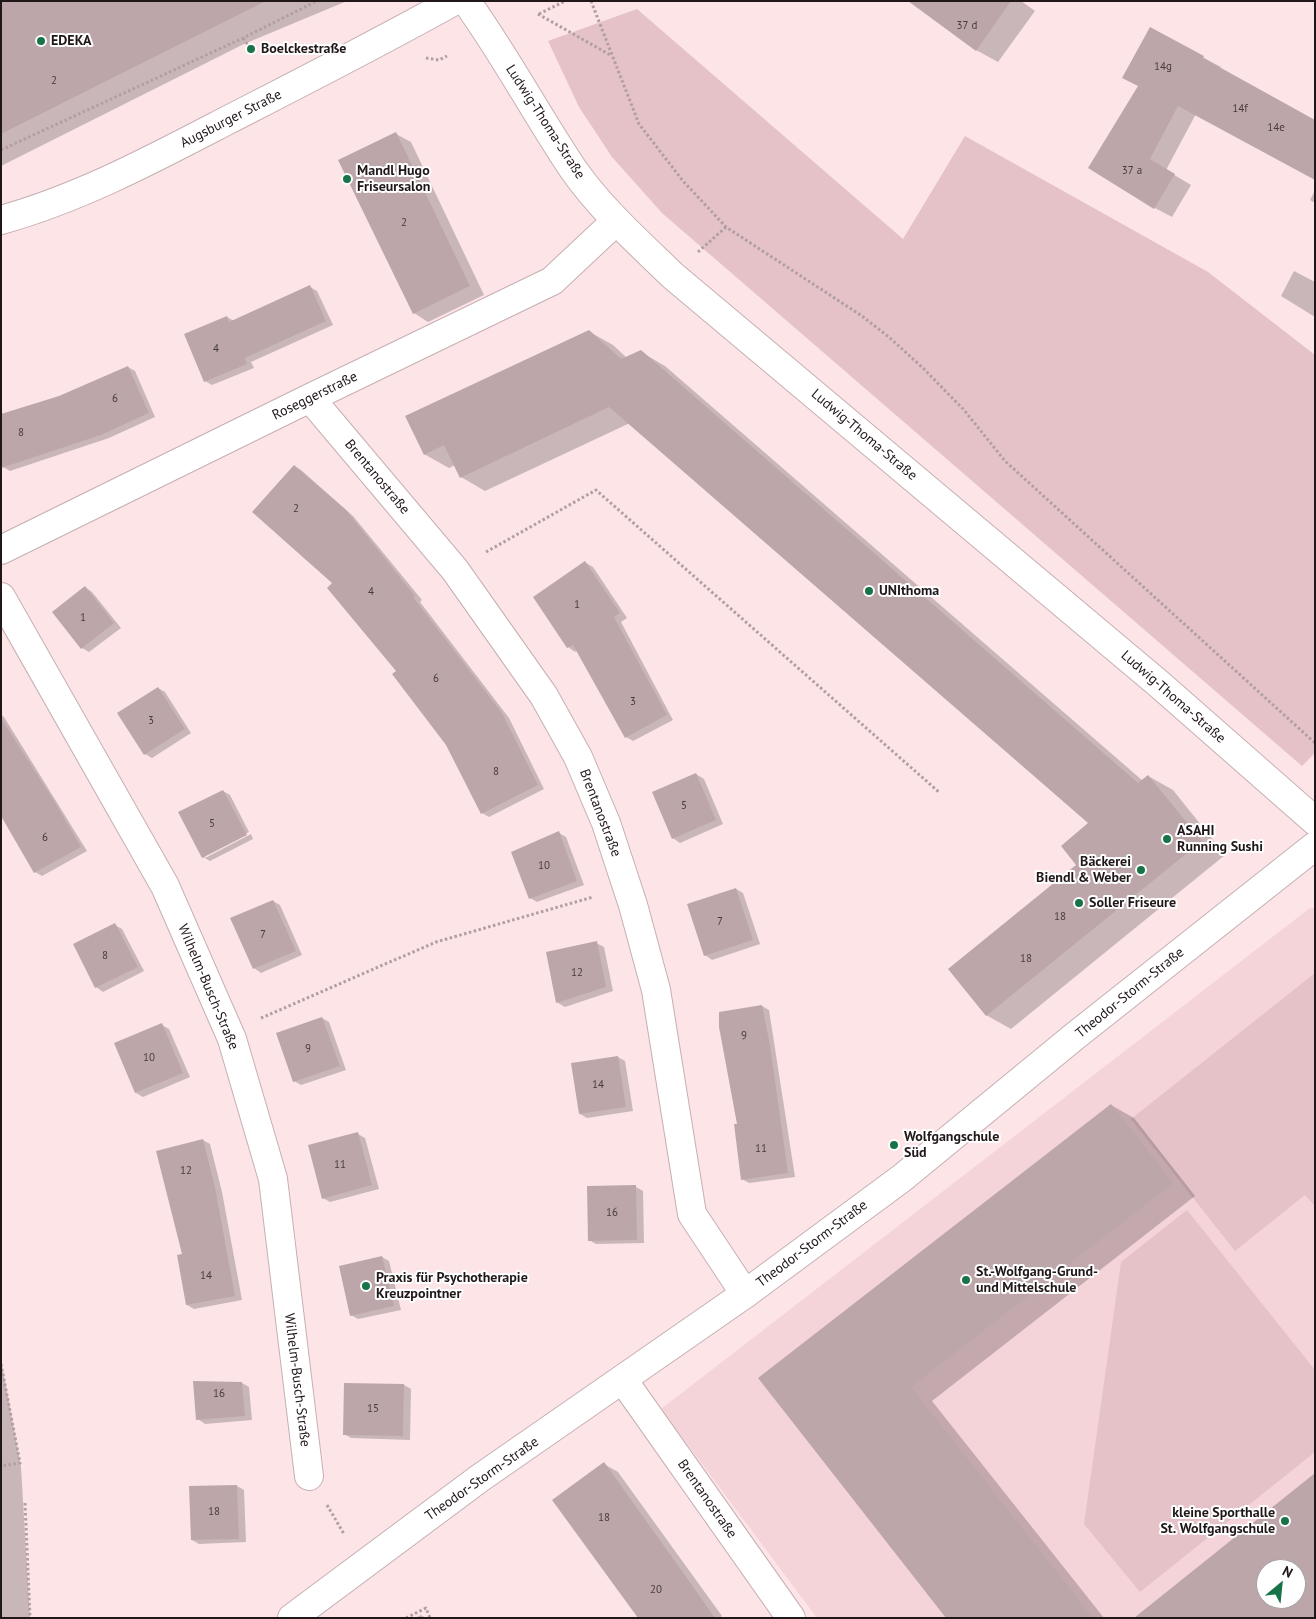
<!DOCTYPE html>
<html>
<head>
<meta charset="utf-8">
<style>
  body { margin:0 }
  #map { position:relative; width:1316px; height:1619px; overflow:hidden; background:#fce4e7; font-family:"PT Sans",sans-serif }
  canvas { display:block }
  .frame { position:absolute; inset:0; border:2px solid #201719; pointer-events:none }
  .north { position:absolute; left:1256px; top:1559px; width:50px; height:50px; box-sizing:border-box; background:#fff; border:1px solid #a6a2a3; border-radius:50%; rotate:28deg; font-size:14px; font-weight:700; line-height:20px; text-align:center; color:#201719 }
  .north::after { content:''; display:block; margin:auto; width:18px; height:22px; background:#187348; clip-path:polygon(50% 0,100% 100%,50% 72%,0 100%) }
</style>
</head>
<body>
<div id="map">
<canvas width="1316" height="1619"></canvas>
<div class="frame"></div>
<div class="north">N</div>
</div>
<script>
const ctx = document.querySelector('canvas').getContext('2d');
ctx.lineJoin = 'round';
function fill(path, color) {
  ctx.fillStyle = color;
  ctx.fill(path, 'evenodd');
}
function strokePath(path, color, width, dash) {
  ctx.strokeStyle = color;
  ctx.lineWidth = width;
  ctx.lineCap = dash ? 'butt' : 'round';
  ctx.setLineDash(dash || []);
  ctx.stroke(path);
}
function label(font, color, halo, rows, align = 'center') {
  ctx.font = font + ' "PT Sans",sans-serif';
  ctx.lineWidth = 4;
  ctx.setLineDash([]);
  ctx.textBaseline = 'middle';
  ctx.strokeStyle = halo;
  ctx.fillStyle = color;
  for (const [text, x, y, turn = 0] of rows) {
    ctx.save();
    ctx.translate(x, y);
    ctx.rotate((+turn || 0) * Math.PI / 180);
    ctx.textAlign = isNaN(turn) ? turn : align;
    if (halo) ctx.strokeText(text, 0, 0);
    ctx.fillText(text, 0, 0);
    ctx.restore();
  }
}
fill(new Path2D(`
  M1310,908H1315V1618H817L661,1409ZM1266,1569H1296V1599H1266Z`), '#f4d4d9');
fill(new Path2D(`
  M637,9L903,239L965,136L1208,272L1315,355V753L1302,766L662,213L612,157L579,107L548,41Z
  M1315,973V1206L1305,1195L1235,1251L1131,1119Z
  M1187,1210L1315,1370V1452L1140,1592L1084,1524L1121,1262Z`), '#e4c2c8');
fill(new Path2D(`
  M1,1H347L244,44L1,166Z
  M909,1H1021L1035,11L998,62L976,50Z
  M1150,29L1221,67L1166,170L1191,185L1172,217L1155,208L1140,86Z
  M396,134L411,142L484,295L428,322L414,313Z
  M1315,190V203L1310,200Z
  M1294,271L1315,282V317L1281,296Z
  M310,287L317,291L333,325L251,362L254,368L212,385L205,381L227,317L234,321Z
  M588,331L613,345L627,358L641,352L665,366L1143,781L1148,776L1173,790L1225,855L1011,1029L986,1015L1078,865L1090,823L630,423L485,491L461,477L455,465L449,468L424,454Z
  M128,367L135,371L155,417L109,438L10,471L3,467L59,397Z
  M294,466L301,470L353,516L422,600L420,602L509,718L544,789L489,817L482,813L448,745L398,671L334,583Z
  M586,563L593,567L627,618L621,622L673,720L633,741L626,737L577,650L575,652L568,647L534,597Z
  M85,587L92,592L121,628L89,652L82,648Z
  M158,688L165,692L191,733L152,758L145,754Z
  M1,715L4,717L87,851L42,876L35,872L1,812Z
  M696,774L704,779L723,824L680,843L673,838Z
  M223,791L230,795L249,832L205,855V858L251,834L253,839L210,861L203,857Z
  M559,833L566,837L584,885L537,902L530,898Z
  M736,889L743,893L760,944L712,960L705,955Z
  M273,901L280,905L302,955L261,973L254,968Z
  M115,925L122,929L144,971L103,992L96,987Z
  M596,943L604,947L613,991L565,1007L558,1003L547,953Z
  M762,1006L769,1010L795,1177L749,1183L742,1179L738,1125Z
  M322,1018L329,1022L346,1070L301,1085L294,1081Z
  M162,1025L169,1029L190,1077L143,1097L136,1093Z
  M618,1057L625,1061L633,1111L587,1118L580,1114Z
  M1111,1105L1134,1118L1195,1196L932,1401L1104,1618H947L760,1379Z
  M358,1134L365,1138L379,1189L330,1202L323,1198Z
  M203,1140L210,1144L222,1192L242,1300L194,1309L187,1305L184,1255Z
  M636,1187L643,1191L644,1243L596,1244L589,1240Z
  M382,1257L389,1261L401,1310L358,1319L351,1315L340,1267Z
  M1,1360L21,1467L30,1618H1Z
  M242,1383L249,1387L252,1420L205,1424L198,1419Z
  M404,1385L411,1389L410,1440L351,1438L344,1434Z
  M604,1464L618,1472L722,1616L719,1618H639Z
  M237,1486L244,1490L246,1542L199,1544L192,1540L191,1487Z
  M421,1615L426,1618H415Z`), '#0003');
fill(new Path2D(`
  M1,1H266L1,134Z
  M908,1H1011L976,51Z
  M1150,27L1204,56L1203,58L1315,120V180L1178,106L1150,159L1175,174L1154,209L1088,168L1138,86L1122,78Z
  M396,132L470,286L413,314L338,160Z
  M310,285L326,321L245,358L247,364L204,382L184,334L227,316L229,322Z
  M589,330L621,359L641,350L1138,783L1148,775L1202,841L986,1016L948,969L1076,865L1061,846L1088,823L609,407L460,478L444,445L424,455L405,416Z
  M128,366L149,413L101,435L1,468V414L59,396Z
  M294,465L346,510L415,596L413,597L502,713L538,785L481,814L446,745L392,674L396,671L327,588L332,583L252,512Z
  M585,561L620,613L614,617L667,715L625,738L573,645L567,648L533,597Z
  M85,586L114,623L81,649L52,612Z
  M158,687L185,729L144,755L117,713Z
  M1,718L56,804L81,847L34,873L1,816Z
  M696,773L716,820L672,839L652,792Z
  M223,790L247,835L202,858L178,812Z
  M559,831L577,881L529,899L511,852Z
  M736,888L753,940L704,956L687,904Z
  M273,900L296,951L253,969L230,918Z
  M115,923L138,967L95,988L73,944Z
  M597,941L606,987L556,1003L546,952Z
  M762,1005L770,1045L788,1173L741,1180L734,1124H737L719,1027V1012Z
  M322,1017L340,1066L293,1082L276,1033Z
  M162,1023L183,1073L135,1093L114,1043Z
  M618,1056L626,1107L579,1114L571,1063Z
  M1111,1104L1173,1183L911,1387L1093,1618H946L758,1378Z
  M358,1132L372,1185L322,1199L308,1145Z
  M203,1139L215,1187L235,1296L186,1305L177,1255L182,1254L156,1151Z
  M636,1185L637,1240L588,1241L587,1186Z
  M382,1256L394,1306L350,1316L339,1266Z
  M193,1381L242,1382L245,1416L196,1420Z
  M344,1383L404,1384L403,1436L343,1435Z
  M604,1462L682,1571L715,1618H638L552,1500Z
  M1315,1473V1618H1134ZM1266,1569H1296V1599H1266Z
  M237,1485L239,1539L191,1540L189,1486Z`), '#bda6aa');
const minor = new Path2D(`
  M310,398L455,570L544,696L578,757L606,823L633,905L656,990L692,1214L745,1294
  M1,550L310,398L552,281L616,221
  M1,597L165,886L232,1039L273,1179L309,1476
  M623,1380L791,1618`);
const tertiary = new Path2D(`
  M466,1C505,55 536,114 573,169C601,209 637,241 672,275L1159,684L1315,821
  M1,220C80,198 153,159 226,121C302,82 379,43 454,1
  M292,1618L480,1478L745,1294L902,1178L1075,1036L1315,846`);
strokePath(minor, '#c6afb2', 30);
strokePath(tertiary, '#c6afb2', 30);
strokePath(new Path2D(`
  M591,1L639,124L683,181L726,227L862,316L890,338L924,369L964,410L1005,461L1315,743
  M538,14L612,56
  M539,14L565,1
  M243,38L251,49
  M426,58L439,60L447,56
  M1,150L243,38L317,1
  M698,252L726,227
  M486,552L596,490L940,793
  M261,1018L436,942L593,897
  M1,1364L20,1463L1,1466
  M25,1503L30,1618
  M327,1505L344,1534
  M406,1618L426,1608L430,1618`), '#b19ea1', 3, [2.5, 2.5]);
strokePath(minor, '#fff', 28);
strokePath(tertiary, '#fff', 28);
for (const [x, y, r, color] of [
  [41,41,5,"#187348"],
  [251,49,5,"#187348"],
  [347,179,5,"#187348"],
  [869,591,5,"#187348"],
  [1167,839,5,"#187348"],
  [1141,870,5,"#187348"],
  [1079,903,5,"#187348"],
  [894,1145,5,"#187348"],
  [966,1280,5,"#187348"],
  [366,1286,5,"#187348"],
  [1285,1521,5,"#187348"]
]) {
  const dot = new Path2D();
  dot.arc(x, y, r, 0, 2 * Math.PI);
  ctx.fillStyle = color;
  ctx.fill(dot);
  strokePath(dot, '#fff', 2);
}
label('11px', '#473b3d', null, [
  ["37 d",967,26],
  ["14g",1163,67],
  ["2",54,81],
  ["14f",1240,109],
  ["14e",1276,128],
  ["37 a",1132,171],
  ["2",404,223],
  ["4",216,349],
  ["6",115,399],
  ["8",21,433],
  ["2",296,509],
  ["4",371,592],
  ["1",577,605],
  ["1",83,618],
  ["6",436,679],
  ["3",633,702],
  ["3",151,721],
  ["8",496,772],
  ["5",684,806],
  ["5",212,824],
  ["6",45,838],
  ["10",544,866],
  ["18",1060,917],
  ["7",720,922],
  ["7",263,935],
  ["8",105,956],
  ["18",1026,959],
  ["12",577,973],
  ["9",744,1036],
  ["9",308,1049],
  ["10",149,1058],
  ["14",598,1085],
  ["11",761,1149],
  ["11",340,1165],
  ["12",186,1171],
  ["16",612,1213],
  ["14",206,1276],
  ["16",219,1394],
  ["15",373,1409],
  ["18",214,1512],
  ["18",604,1518],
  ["20",656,1590]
]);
label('bold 14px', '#201719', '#fff', [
  ["EDEKA",51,41],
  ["Boelckestraße",261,49],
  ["Mandl Hugo",357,171],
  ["Friseursalon",357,187],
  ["UNIthoma",879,591],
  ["ASAHI",1177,831],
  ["Running Sushi",1177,847],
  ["Bäckerei",1131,862,"right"],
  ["Biendl & Weber",1131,878,"right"],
  ["Soller Friseure",1089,903],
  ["Wolfgangschule",904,1137],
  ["Süd",904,1153],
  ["St.-Wolfgang-Grund-",976,1272],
  ["und Mittelschule",976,1288],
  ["Praxis für Psychotherapie",376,1278],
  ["Kreuzpointner",376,1294],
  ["kleine Sporthalle",1275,1513,"right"],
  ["St. Wolfgangschule",1275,1529,"right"]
], 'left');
label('14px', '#201719', '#fff', [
  ["Augsburger Straße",231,119,-27],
  ["Ludwig-Thoma-Straße",545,122,57],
  ["Roseggerstraße",315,396,-26],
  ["Ludwig-Thoma-Straße",864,435,40],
  ["Brentanostraße",377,477,50],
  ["Ludwig-Thoma-Straße",1173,697,41],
  ["Brentanostraße",600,813,69],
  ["Wilhelm-Busch-Straße",208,987,67],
  ["Theodor-Storm-Straße",1130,993,-39],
  ["Theodor-Storm-Straße",812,1244,-37],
  ["Wilhelm-Busch-Straße",297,1380,83],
  ["Theodor-Storm-Straße",482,1479,-35],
  ["Brentanostraße",707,1499,55]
]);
</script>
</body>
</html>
